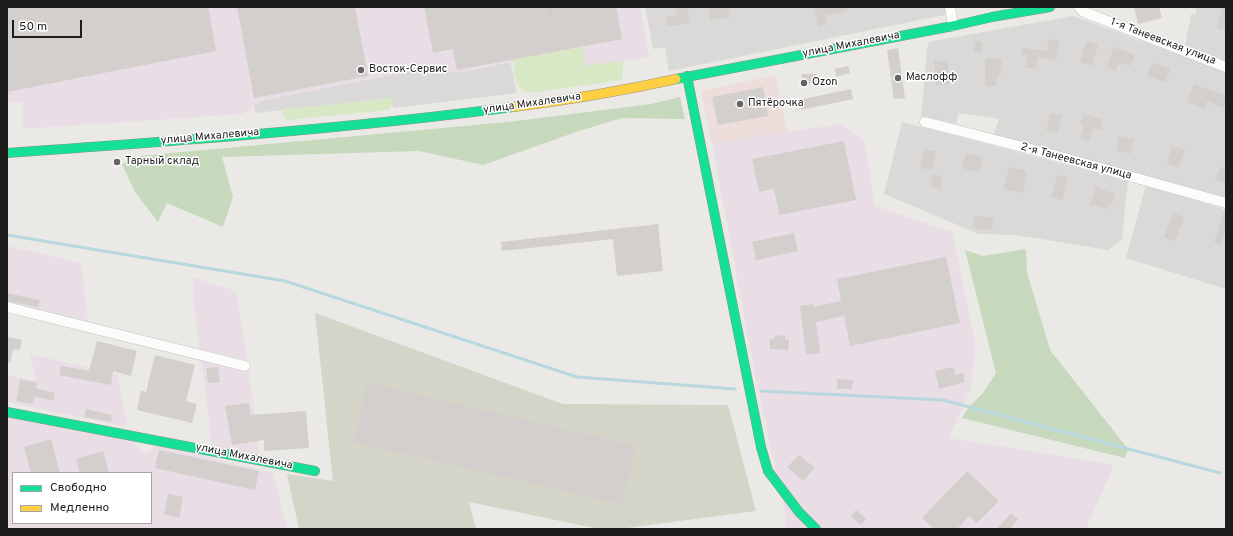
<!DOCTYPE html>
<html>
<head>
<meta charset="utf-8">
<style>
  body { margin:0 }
  #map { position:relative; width:1233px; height:536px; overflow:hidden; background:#ebe9e6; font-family:Overpass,sans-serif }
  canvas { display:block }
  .frame { position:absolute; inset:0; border:8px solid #1d1d1d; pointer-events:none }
  .legend { position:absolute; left:12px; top:472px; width:140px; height:52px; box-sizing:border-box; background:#fff; border:1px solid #a5a5a5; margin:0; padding:5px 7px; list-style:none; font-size:12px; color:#1d1d1d }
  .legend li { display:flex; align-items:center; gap:8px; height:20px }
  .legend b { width:20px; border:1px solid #a5a5a5 }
  .scale { position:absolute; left:12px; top:20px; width:70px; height:18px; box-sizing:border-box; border:2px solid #1d1d1d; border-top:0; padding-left:5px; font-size:12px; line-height:14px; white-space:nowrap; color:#1d1d1d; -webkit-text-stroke:3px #fff; paint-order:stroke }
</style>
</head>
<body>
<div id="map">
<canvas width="1233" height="536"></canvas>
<div class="frame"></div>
<ul class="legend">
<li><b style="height:5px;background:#16e098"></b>Свободно</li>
<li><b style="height:5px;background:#ffcf43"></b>Медленно</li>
</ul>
<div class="scale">50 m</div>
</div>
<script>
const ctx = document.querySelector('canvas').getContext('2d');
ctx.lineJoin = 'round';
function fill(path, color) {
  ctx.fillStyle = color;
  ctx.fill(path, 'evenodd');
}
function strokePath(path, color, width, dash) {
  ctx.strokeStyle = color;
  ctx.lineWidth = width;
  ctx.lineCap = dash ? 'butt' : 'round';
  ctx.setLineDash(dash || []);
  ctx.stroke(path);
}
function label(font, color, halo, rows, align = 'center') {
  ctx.font = font + ' Overpass,sans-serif';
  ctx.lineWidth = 3;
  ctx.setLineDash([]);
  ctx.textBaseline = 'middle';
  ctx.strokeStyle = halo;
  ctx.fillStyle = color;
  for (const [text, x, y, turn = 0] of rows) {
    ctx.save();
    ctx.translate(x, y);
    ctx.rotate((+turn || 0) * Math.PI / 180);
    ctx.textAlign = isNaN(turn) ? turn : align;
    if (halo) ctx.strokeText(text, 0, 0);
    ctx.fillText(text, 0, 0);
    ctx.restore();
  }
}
fill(new Path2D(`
  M645,7H948L949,14L669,71L665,47L653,49Z
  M1196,7H1226V63L1185,47L1191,14H1196Z
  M1073,16L1226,72V197L993,136L999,119L959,113L956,124L921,116L928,42Z
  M510,60L517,93L393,108L392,98L255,113L254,98L368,76Z
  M902,122L1128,181L1122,239L1108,250L1016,235L979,234L884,194Z
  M1146,185L1226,210V289L1126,258Z`), '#dad9d7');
fill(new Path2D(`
  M776,75L787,132L712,143L701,91Z`), '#eddddb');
fill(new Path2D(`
  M7,7H640L649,57L584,69L521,60L465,72H407L261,101L243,114L23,129L22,102H7Z
  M841,124L865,141L875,206L952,232L975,343L971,388L949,438L1114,465L1086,529H781L787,525L754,370L712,143Z
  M7,246L81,263L88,322L7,303Z
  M192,277L236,291L247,360L199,349Z
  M30,354L118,375L127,427L7,402V375L37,381Z
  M201,358L249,371L260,456L212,446Z
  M7,413L132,440L142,452H149L155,444L273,473L287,529H7ZM13,473H151V523H13Z`), '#e9dee5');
fill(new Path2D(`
  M315,313L563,404L728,405L756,511L619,529H599L469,502L476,529H299L287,474L333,481Z`), '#d4d4c8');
fill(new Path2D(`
  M582,47L585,66L623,60L622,80L529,93C515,88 512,73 515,59Z
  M393,98V104L389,110L288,120L284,117L282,110Z`), '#d8e8c5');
fill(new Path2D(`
  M680,97L685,119L622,118L576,132L483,165L419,151L222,157L233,197L223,227L167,203L158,222L135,192L122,164L139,156L508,122L651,104Z
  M1026,249L1027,272L1050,350L1128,449L1125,458L962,418L969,407L983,393L996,373L965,250L983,256Z`), '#c7d9bc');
strokePath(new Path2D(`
  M7,235L285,281L577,377L735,389
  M761,391L943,400L1220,473`), '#b9d7de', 3);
fill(new Path2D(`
  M7,7H208L216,51L7,92Z
  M237,7H355L368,76L254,98Z
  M424,7H616L622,39L457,70L453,49L433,53Z
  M676,7H687L690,23L667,26L666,17L677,15Z
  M708,7H729L730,17L710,20Z
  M814,7H847V11L825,15L827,25L818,27Z
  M1134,7H1159L1162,18L1138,24Z
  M1222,7H1226V30L1217,28Z
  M1049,39L1059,41L1056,60L1037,57L1036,69L1025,67L1027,55L1021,54L1022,48L1046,51Z
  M981,41L982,52L974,53V42Z
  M1087,41L1098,45L1092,66L1080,62Z
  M1114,47L1135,55L1130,66L1119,62L1115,71L1106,67Z
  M898,48L905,98L894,99L887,50Z
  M985,59H1002L1001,75H997L996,86H985Z
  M934,61H948L949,84L936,85Z
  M1152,63L1170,69L1165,82L1147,76Z
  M848,66L850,73L836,77L835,69Z
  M802,74H816L818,81L802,85Z
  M1194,84L1226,96V109L1207,101L1204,109L1187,102Z
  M763,87L768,116L718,125L712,97Z
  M851,89L853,99L801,110L799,100Z
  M1051,113L1062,116L1057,133L1046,130Z
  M1084,114L1103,120L1101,130L1093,128L1089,141L1080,138L1084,125L1080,124Z
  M1119,136L1134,140L1130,154L1116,150Z
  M844,141L856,200L779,215L774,189L759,192L752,159Z
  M1172,146L1185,150L1179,168L1167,164Z
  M924,149L936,151L933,170L920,168Z
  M966,153L983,158L979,173L962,168Z
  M1009,167L1027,171L1023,193L1004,189Z
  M1220,167L1226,169V179L1224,183L1215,180Z
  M933,174L943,177L940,189L930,186Z
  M1057,175L1068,177L1062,200L1052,197Z
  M1096,187L1115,194L1112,204L1109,203L1107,209L1090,204Z
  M1224,210H1226V229L1221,244L1214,242Z
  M1173,213L1184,217L1175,241L1164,237Z
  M975,216L994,218L992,230L973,228Z
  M658,224L663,271L617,276L613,239L502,251L501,242Z
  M794,233L798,251L756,260L752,242Z
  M946,257L960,323L850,346L844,316L816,322L820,353L806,355L800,306L813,304V307L841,301L837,279Z
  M7,293L40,300L38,307L7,301Z
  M775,335L785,336V339L789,340L788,350L770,349V339L774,340Z
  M7,337L22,340L20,350L13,349L10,363H7Z
  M97,341L137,351L131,376L113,371L111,385L59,375L61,366L89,371Z
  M155,355L195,365L186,401L197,404L192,423L137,410L141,390L146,392Z
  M218,367L220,382L208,383L206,368Z
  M953,367L955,375L963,373L965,382L939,389L935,371Z
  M20,379L37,383L36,388L55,393L53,401L35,396L33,404L16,401Z
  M837,379L853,380L852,389H837Z
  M367,383L636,446L622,504L354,442Z
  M249,403L251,415L306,411L309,448L264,451V440L232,445L225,406Z
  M86,409L112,415L111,422L84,417Z
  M51,439L60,473H31L24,447Z
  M159,450L259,471L255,490L155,468Z
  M103,451L109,473H80L76,459Z
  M799,455L815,468L803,481L787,467Z
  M967,471L999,501L977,523L969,516L957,529H934L922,518Z
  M168,494L183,497L179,518L164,514Z
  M856,510L866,519L861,525L851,516Z
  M1011,513L1018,519L1010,529H997Z`), '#d2cfcd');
const street = new Path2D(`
  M950,7L953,26
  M1079,7L1084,12L1226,67
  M925,122L1050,154L1226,203
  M7,307L245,366`);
const fast = new Path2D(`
  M687,76L761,447L768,471L799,512L816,529
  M676,79L953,26L992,17L1050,7
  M7,153C176,141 345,129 513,107
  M7,412L315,471`);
const slow = new Path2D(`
  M513,107C568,100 622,91 676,79`);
strokePath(street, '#c4c3c2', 11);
strokePath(fast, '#93947f', 10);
strokePath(slow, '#93947f', 10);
strokePath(street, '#fcfcfb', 10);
strokePath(fast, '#16e098', 9);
strokePath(slow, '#ffcf43', 9);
strokePath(new Path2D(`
  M550,7L551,14`), '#cacac9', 3, [8, 8]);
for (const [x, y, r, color] of [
  [361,70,4,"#656463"],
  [898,78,4,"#656463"],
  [804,83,4,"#656463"],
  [740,104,4,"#656463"],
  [117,162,4,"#656463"]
]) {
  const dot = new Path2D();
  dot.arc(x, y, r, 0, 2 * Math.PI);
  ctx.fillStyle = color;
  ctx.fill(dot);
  strokePath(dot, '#fff', 1.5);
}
label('11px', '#1d1d1d', '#fff', [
  ["1-я Танеевская улица",1163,42,21],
  ["улица Михалевича",851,45,-11],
  ["улица Михалевича",532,104,-8],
  ["улица Михалевича",210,137,-5],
  ["2-я Танеевская улица",1076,162,15],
  ["улица Михалевича",244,457,11]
]);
label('11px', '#1d1d1d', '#fff', [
  ["Восток-Сервис",369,70],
  ["Маслофф",906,78],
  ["Ozon",812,83],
  ["Пятёрочка",748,104],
  ["Тарный склад",125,162]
], 'left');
</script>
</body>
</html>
